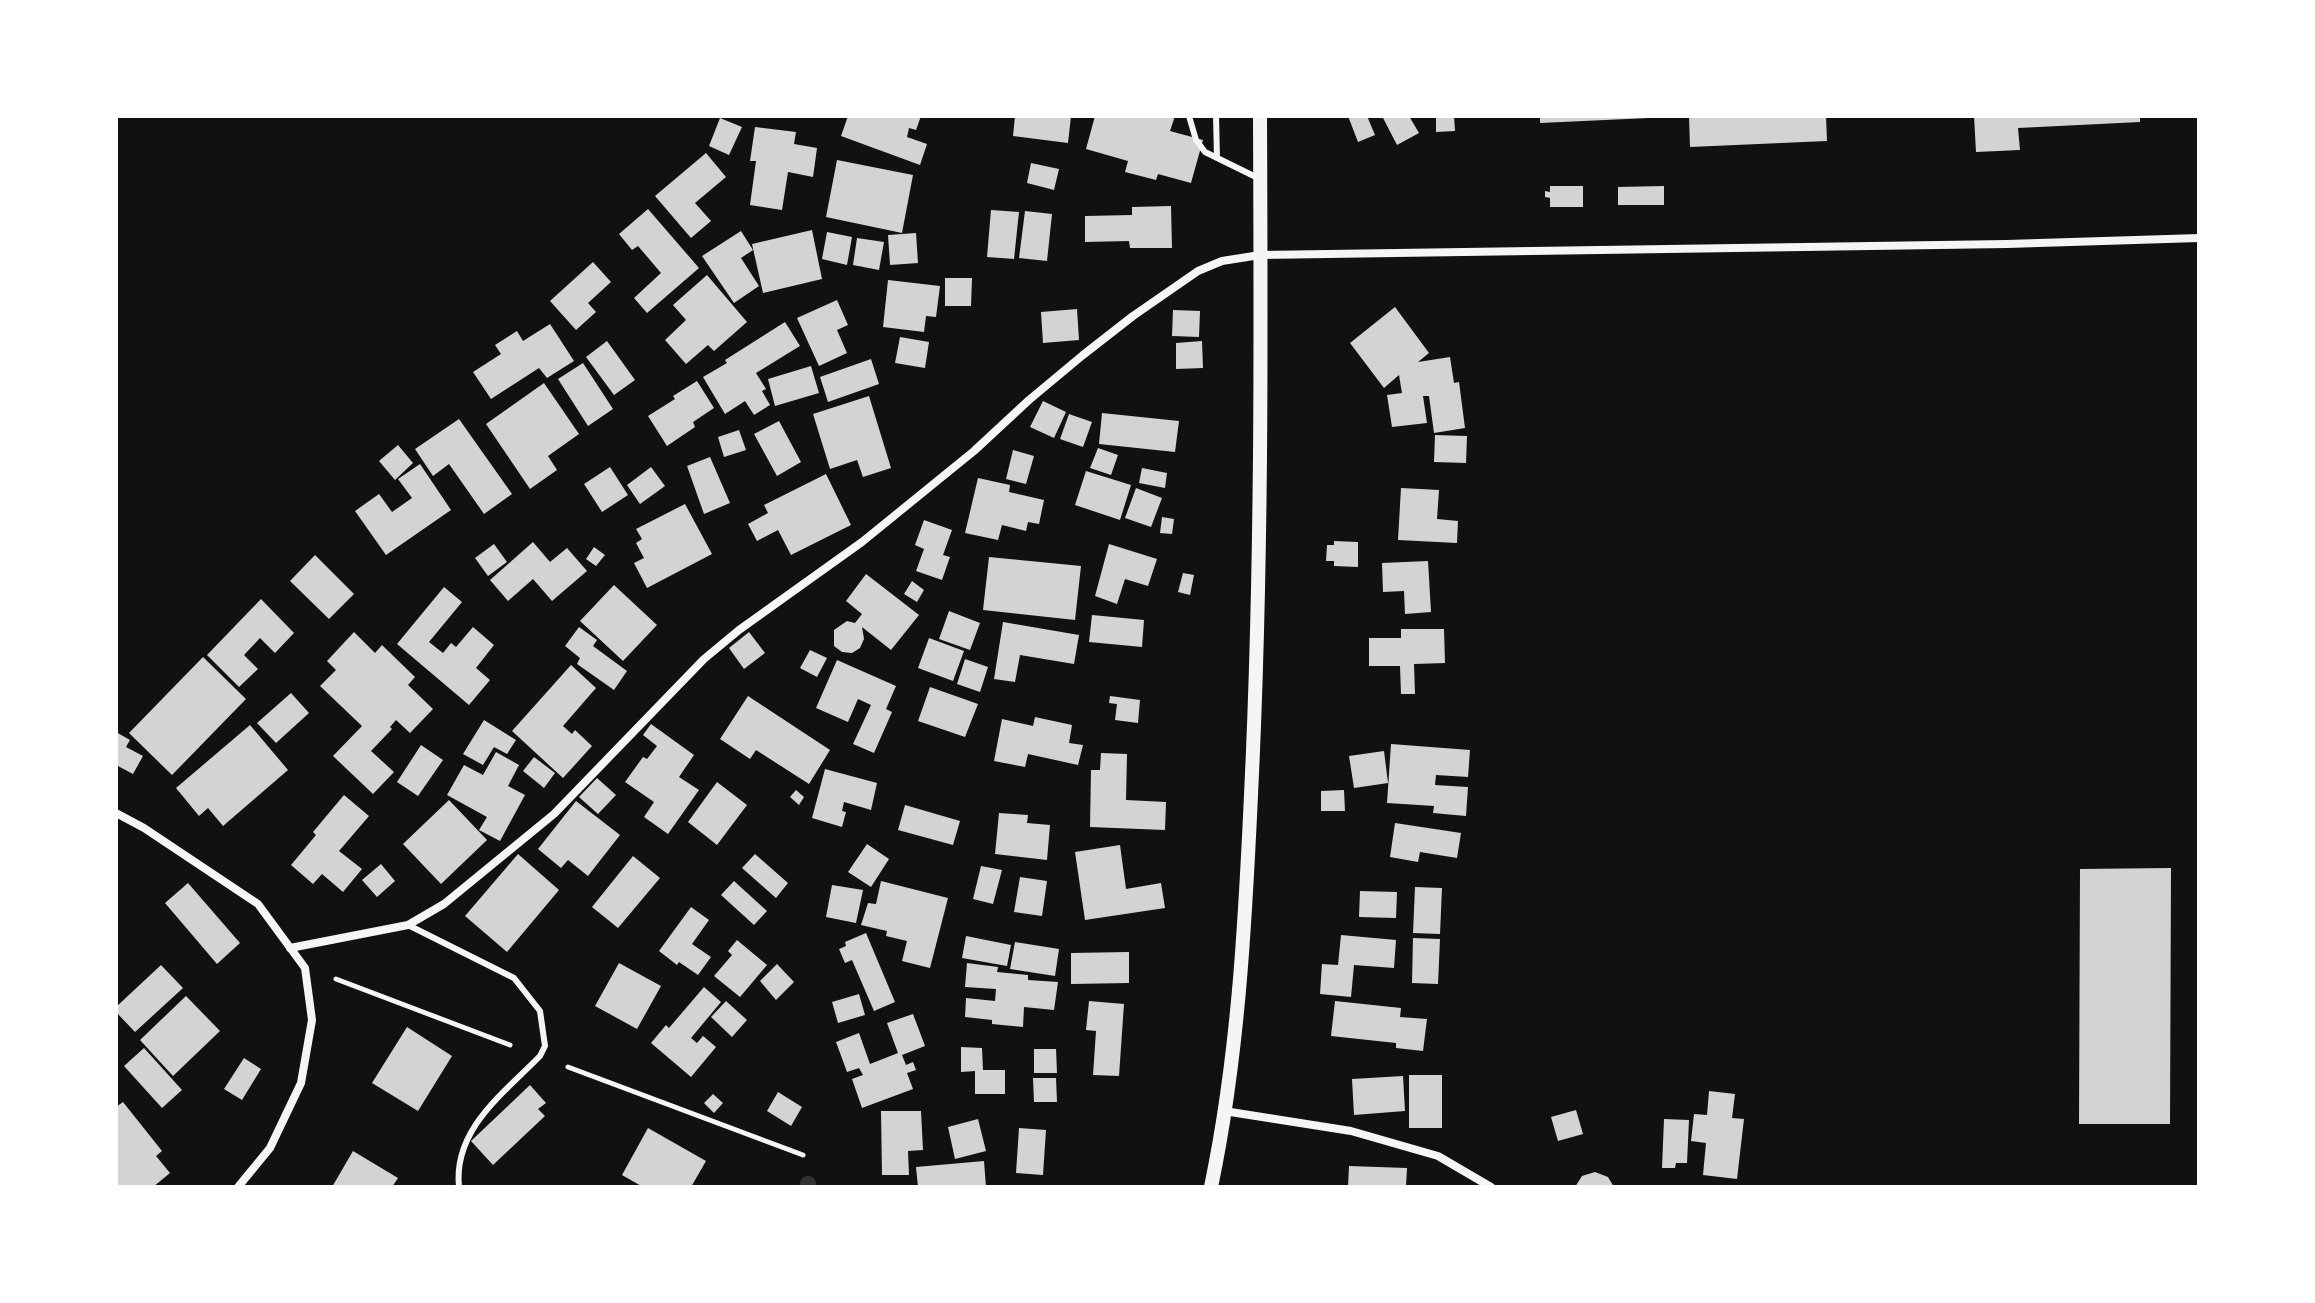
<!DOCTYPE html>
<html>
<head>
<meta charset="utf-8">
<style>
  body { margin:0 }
  #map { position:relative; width:2315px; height:1303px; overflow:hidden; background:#111; font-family:Figtree,sans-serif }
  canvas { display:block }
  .frame { position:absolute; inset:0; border:118px solid #fff; pointer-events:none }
</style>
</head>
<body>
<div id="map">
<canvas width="2315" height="1303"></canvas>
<div class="frame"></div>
</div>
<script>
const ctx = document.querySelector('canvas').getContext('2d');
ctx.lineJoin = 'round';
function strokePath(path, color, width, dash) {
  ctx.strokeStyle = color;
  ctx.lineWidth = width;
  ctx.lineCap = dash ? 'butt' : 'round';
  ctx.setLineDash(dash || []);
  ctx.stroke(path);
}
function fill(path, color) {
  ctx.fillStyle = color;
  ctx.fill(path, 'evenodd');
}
strokePath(new Path2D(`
  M807,1187L808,1184`), '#333', 16);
fill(new Path2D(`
  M848,116H921L916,130L909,128L907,137L927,144L920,165L841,136Z
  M1015,116H1071L1068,143L1013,136Z
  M1095,116H1175L1170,131L1203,140L1191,183L1158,174L1156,180L1125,172L1128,161L1086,149Z
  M1348,116H1367L1375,135L1358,142Z
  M1382,116H1409L1419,133L1397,145Z
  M1436,116H1454L1455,131L1436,132Z
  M1540,116H1649V118L1540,123Z
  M1689,116H1826L1827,141L1690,147Z
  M1974,116H2140V122L2018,128L2020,150L1976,152Z
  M720,118L742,127L729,155L709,146Z
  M755,127L796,132L794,144L817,148L813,177L788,172L782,210L750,205L756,161H750Z
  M706,153L726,177L695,203L711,221L691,238L655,196Z
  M837,160L913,175L902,233L826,217Z
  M1031,163L1059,169L1054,190L1027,183Z
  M1550,186H1583V207H1550V198L1545,197V191L1550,192Z
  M1664,186V205H1618V187Z
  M1171,206L1172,248H1130L1129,241L1085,242V216L1132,215V207Z
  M648,209L699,268L647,313L634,298L661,273L638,246L632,250L619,234Z
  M991,210L1019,212L1014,259L987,257Z
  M1025,211L1052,214L1047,261L1019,258Z
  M812,230L822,279L763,293L752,244Z
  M741,231L753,250L741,258L759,286L734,303L702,256Z
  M827,232L852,237L847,265L822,259Z
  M916,233L918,263L890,265L888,235Z
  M857,238L884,242L879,270L853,265Z
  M593,262L611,282L588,303L596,312L576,330L550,301Z
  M707,275L747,322L714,351L708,345L686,364L665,340L686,320L673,305Z
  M945,278H972L971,306H945Z
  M888,280L940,286L936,317L926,316L924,332L883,327Z
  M837,300L848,325L837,330L847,353L819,366L797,318Z
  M1395,307L1429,353L1418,362L1450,357L1454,383L1459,382L1465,428L1434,433L1429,396H1423L1427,423L1392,427L1387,395L1402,393L1399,375L1384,388L1350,343Z
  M1077,309L1079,340L1043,343L1041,312Z
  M1173,310L1200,311L1199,337L1172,336Z
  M785,322L800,346L756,373L766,389L762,391L770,405L754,415L745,401L725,414L703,377L727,363L725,360Z
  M550,324L574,361L547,378L539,368L491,399L473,372L501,354L495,345L517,331L523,341Z
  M900,337L929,342L925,368L895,363Z
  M607,341L635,380L614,395L586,357Z
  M1202,341L1203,368L1176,369V343Z
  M871,359L879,384L828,402L820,377Z
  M583,363L613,409L588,426L558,379Z
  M811,366L819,393L775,406L768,379Z
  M697,381L714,408L693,422L695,427L667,446L648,416L675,399L673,396Z
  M544,383L579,434L548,456L557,470L530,489L486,424Z
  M869,396L891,468L863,477L857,460L830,469L813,414Z
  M1043,401L1066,412L1054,438L1030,427Z
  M1102,413L1179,421L1175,452L1099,444Z
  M1069,414L1092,422L1083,447L1060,439Z
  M459,419L512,494L484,514L449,464L433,476L415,449Z
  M779,421L801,462L777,476L754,434Z
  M739,430L746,450L724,457L718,437Z
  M1435,435L1467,436L1466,463L1434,462Z
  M398,445L413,463L395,480L379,461Z
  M1098,448L1118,455L1111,475L1090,468Z
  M1013,450L1034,456L1026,484L1006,479Z
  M710,457L730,503L704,514L687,466Z
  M420,464L451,510L386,555L355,511L379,494L392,512L412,498L398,479Z
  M610,467L628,495L602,512L584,484Z
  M651,467L665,486L640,504L627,485Z
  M1142,468L1167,473L1165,488L1139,483Z
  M1086,471L1131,485L1120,520L1075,505Z
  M826,474L851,525L791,555L778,530L757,541L748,524L768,513L764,505Z
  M978,478L1010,485L1009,492L1044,500L1039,524L1028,522L1026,531L1002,525L998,540L965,533Z
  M1136,488L1162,498L1151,527L1125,518Z
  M1401,488L1439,490L1437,519L1458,521L1457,543L1398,540Z
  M685,504L712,554L647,588L634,563L644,558L636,543L642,539L636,529Z
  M1162,517L1174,519L1172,534L1160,533Z
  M924,520L952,530L943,555L950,557L942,580L916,571L924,549L915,545Z
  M1334,541L1358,542V567L1334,566V561H1326L1327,545H1334Z
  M533,542L550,562L567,548L587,571L552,601L533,579L508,601L490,580Z
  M494,544L507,562L488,576L475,558Z
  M1109,544L1157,559L1148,586L1125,579L1117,604L1095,596Z
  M594,547L605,555L596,566L586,559Z
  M315,555L354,594L329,619L290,581Z
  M989,557L1081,566L1075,620L983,610Z
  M1428,561L1431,612L1405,614L1404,591L1383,592L1382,563Z
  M1183,573L1194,575L1190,595L1178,592Z
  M866,574L919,615L891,650L862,627L864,639L860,648L852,653L842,652L834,646V630L847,621L855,623L862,614L846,601Z
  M912,581L924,590L917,602L904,594Z
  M614,585L657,625L623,661L580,621Z
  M444,587L462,602L429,642L443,653L451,643L456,647L473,627L494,645L476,668L490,680L469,705L397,644Z
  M261,599L294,633L275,653L260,638L244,655L258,669L239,687L207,655Z
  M949,611L980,623L970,650L939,639Z
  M1092,615L1144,620L1142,647L1089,642Z
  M1003,622L1079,635L1074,664L1020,655L1015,682L994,679Z
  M579,627L597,640L593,646L627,671L614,690L577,664L580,658L565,646Z
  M1401,629H1444L1445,663L1414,664L1415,694H1401L1400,666H1369V638H1401Z
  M354,632L375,653L382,645L415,677L408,685L433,709L410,733L396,720L390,727L392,729L371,751L394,772L373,794L333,756L362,726L320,686L336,670L327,661Z
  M749,632L765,653L744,669L729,648Z
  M929,638L964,651L953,681L918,668Z
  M810,650L827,658L817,677L800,668Z
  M203,657L246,699L172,775L129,733Z
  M965,659L988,667L980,692L957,684Z
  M837,660L896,686L886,709L892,712L874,753L853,744L871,705L858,699L848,722L816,708Z
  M571,665L596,688L563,726L572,734L575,730L592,746L563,778L512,731Z
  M930,687L978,704L965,737L918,721Z
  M291,693L309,713L276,743L257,723Z
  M748,696L830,750L809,784L756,750L750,759L720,739Z
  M1110,696L1140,700L1138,723L1115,720L1117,704L1109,703Z
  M1035,717L1072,725L1069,743L1083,745L1078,765L1028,754L1025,767L994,761L1002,719L1033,726Z
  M484,720L516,740L507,754L494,747L483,765L463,754Z
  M651,724L694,755L679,777L699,790L668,834L644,817L654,802L625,782L643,757L647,759L657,746L643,735Z
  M250,725L288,770L223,826L208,808L199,816L176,788Z
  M116,732L130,740L126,747L143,756L133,774L116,765Z
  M1391,744L1470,750L1468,777L1436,775L1435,785L1468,787L1466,816L1433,813L1434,806L1387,803Z
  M421,745L443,760L418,796L397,782Z
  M1384,751L1388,783L1354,788L1349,756Z
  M496,752L519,765L508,786L525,795L500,841L479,830L487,817L447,795L464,765L483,775Z
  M1101,753L1127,754L1126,800L1166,802L1165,830L1090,827L1091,770H1100Z
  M534,757L555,773L544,788L523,771Z
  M825,769L877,783L871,810L844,802L842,811L846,812L842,827L812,818Z
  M597,778L616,795L598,814L579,797Z
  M717,782L747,805L717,845L688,822Z
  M796,790L804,797L799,805L790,797Z
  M1344,790L1345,811H1321V791Z
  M344,795L369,816L339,851L362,869L343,892L322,874L313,884L291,865L316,835L313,832Z
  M449,800L487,840L441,884L403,844Z
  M576,801L620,835L588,876L568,860L561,868L538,849Z
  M905,805L960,821L953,845L898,830Z
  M999,813L1028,815L1027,823L1050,825L1047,860L995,854Z
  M1395,823L1461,833L1457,858L1420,852L1418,862L1390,857Z
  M867,844L889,859L871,887L848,872Z
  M1120,845L1126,889L1161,883L1165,908L1085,920L1075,852Z
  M518,854L559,890L507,952L465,916Z
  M755,854L788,883L776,898L742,868Z
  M633,856L660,878L618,928L592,907Z
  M381,864L395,881L377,897L362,880Z
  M981,866L1002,870L993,904L973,899Z
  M2171,868L2170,1124H2079L2080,869Z
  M1020,877L1047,881L1042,916L1014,912Z
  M734,881L767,911L754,925L721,895Z
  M881,881L948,898L930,968L902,961L907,941L886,936L887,931L861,925L868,903L876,904Z
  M188,883L240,943L217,964L165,903Z
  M832,885L863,890L856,923L826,917Z
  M1415,887L1442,888L1440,934L1413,933Z
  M1360,891L1397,892L1396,918L1359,917Z
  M691,907L709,920L692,944L711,957L698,975L679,962L677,965L659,951Z
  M866,933L895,1002L874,1011L852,960L845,963L839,949L846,946L845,942Z
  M1341,935L1396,940L1394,968L1354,965L1351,997L1320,994L1322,964L1338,965Z
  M966,936L1011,945L1007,966L962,958Z
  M1413,938L1440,939L1438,984L1412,983Z
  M737,940L767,965L740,997L714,976L732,955L728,951Z
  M1015,942L1059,949L1055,976L1010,969Z
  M1129,952V983L1071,984V953Z
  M619,963L661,986L637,1029L595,1006Z
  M967,963L998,967L997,972L1028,975V980L1058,982L1054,1010L1024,1007L1023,1027L992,1024V1020L965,1017L966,998L995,1001L996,989L965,987Z
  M777,964L794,982L776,1000L760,981Z
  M161,965L183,988L135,1032L116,1012V1007Z
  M704,987L721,1002L691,1038L697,1043L703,1036L716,1047L691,1077L651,1043L666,1025L669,1028Z
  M859,994L865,1015L838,1023L832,1002Z
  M186,996L220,1031L173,1076L140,1040Z
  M726,1001L747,1020L732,1037L711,1017Z
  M1089,1001L1124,1004L1119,1076L1093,1075L1096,1031L1086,1030Z
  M1335,1001L1401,1008L1400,1017L1427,1019L1423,1051L1396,1048V1043L1331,1036Z
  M913,1014L925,1046L902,1055L906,1065L913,1062L916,1070L907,1073L913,1089L862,1108L852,1079L863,1075L859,1068L847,1072L836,1042L859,1033L870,1064L898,1053L887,1023Z
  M407,1027L452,1056L418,1111L372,1083Z
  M961,1047L982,1048L983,1070H1005V1094H975V1071L961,1072Z
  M144,1048L182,1090L162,1108L124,1066Z
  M1034,1049H1056L1057,1073H1034Z
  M244,1058L261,1069L242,1100L224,1089Z
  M1409,1075H1442V1128H1409Z
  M1403,1076L1405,1111L1354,1115L1352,1079Z
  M1033,1078H1056L1057,1102H1034Z
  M530,1085L546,1103L538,1109L545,1116L493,1165L471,1141Z
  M1709,1091L1735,1094L1732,1118L1744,1119L1737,1179L1703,1175L1706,1143L1691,1141L1694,1114L1707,1115Z
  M778,1092L802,1107L791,1126L767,1111Z
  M713,1094L723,1103L714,1113L704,1103Z
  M123,1102L162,1151L156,1156L170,1173L153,1187H116V1107Z
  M1576,1110L1583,1134L1558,1141L1551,1117Z
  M881,1111H921L923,1150L908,1151L909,1175H882Z
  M978,1119L986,1151L955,1159L948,1127Z
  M1664,1119L1689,1120L1687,1163H1676L1675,1168H1662Z
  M648,1128L706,1161L691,1187H643L622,1175Z
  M1019,1128L1046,1130L1043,1175L1016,1173Z
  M353,1151L398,1178L392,1187H332Z
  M984,1161L986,1187H918L916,1167Z
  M1349,1166L1407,1168L1406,1187H1348Z
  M1595,1172L1608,1177L1614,1187H1575L1582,1176Z`), '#d3d3d3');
strokePath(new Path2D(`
  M336,979L510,1045
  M568,1067L803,1155`), '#f5f5f5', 5);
strokePath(new Path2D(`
  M1189,116L1196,140L1205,152L1260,179
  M1216,116L1217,158
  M408,925L514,978L540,1011L545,1046L540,1056C504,1093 453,1129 459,1187`), '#f5f5f5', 6);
strokePath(new Path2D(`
  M116,813L144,828L258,904L305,968L312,1020L301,1083L270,1148L238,1187
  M290,948L408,925L444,904L554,814L704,659L739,630L862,542L974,451L1029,400L1083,355L1133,316L1198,271L1222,261L1260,255L2007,244L2199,238
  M1224,1111L1351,1131L1438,1156L1491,1187`), '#f5f5f5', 8);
strokePath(new Path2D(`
  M1211,1187C1238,1058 1245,926 1251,795C1262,569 1261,342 1260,116`), '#f5f5f5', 14);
</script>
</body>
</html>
